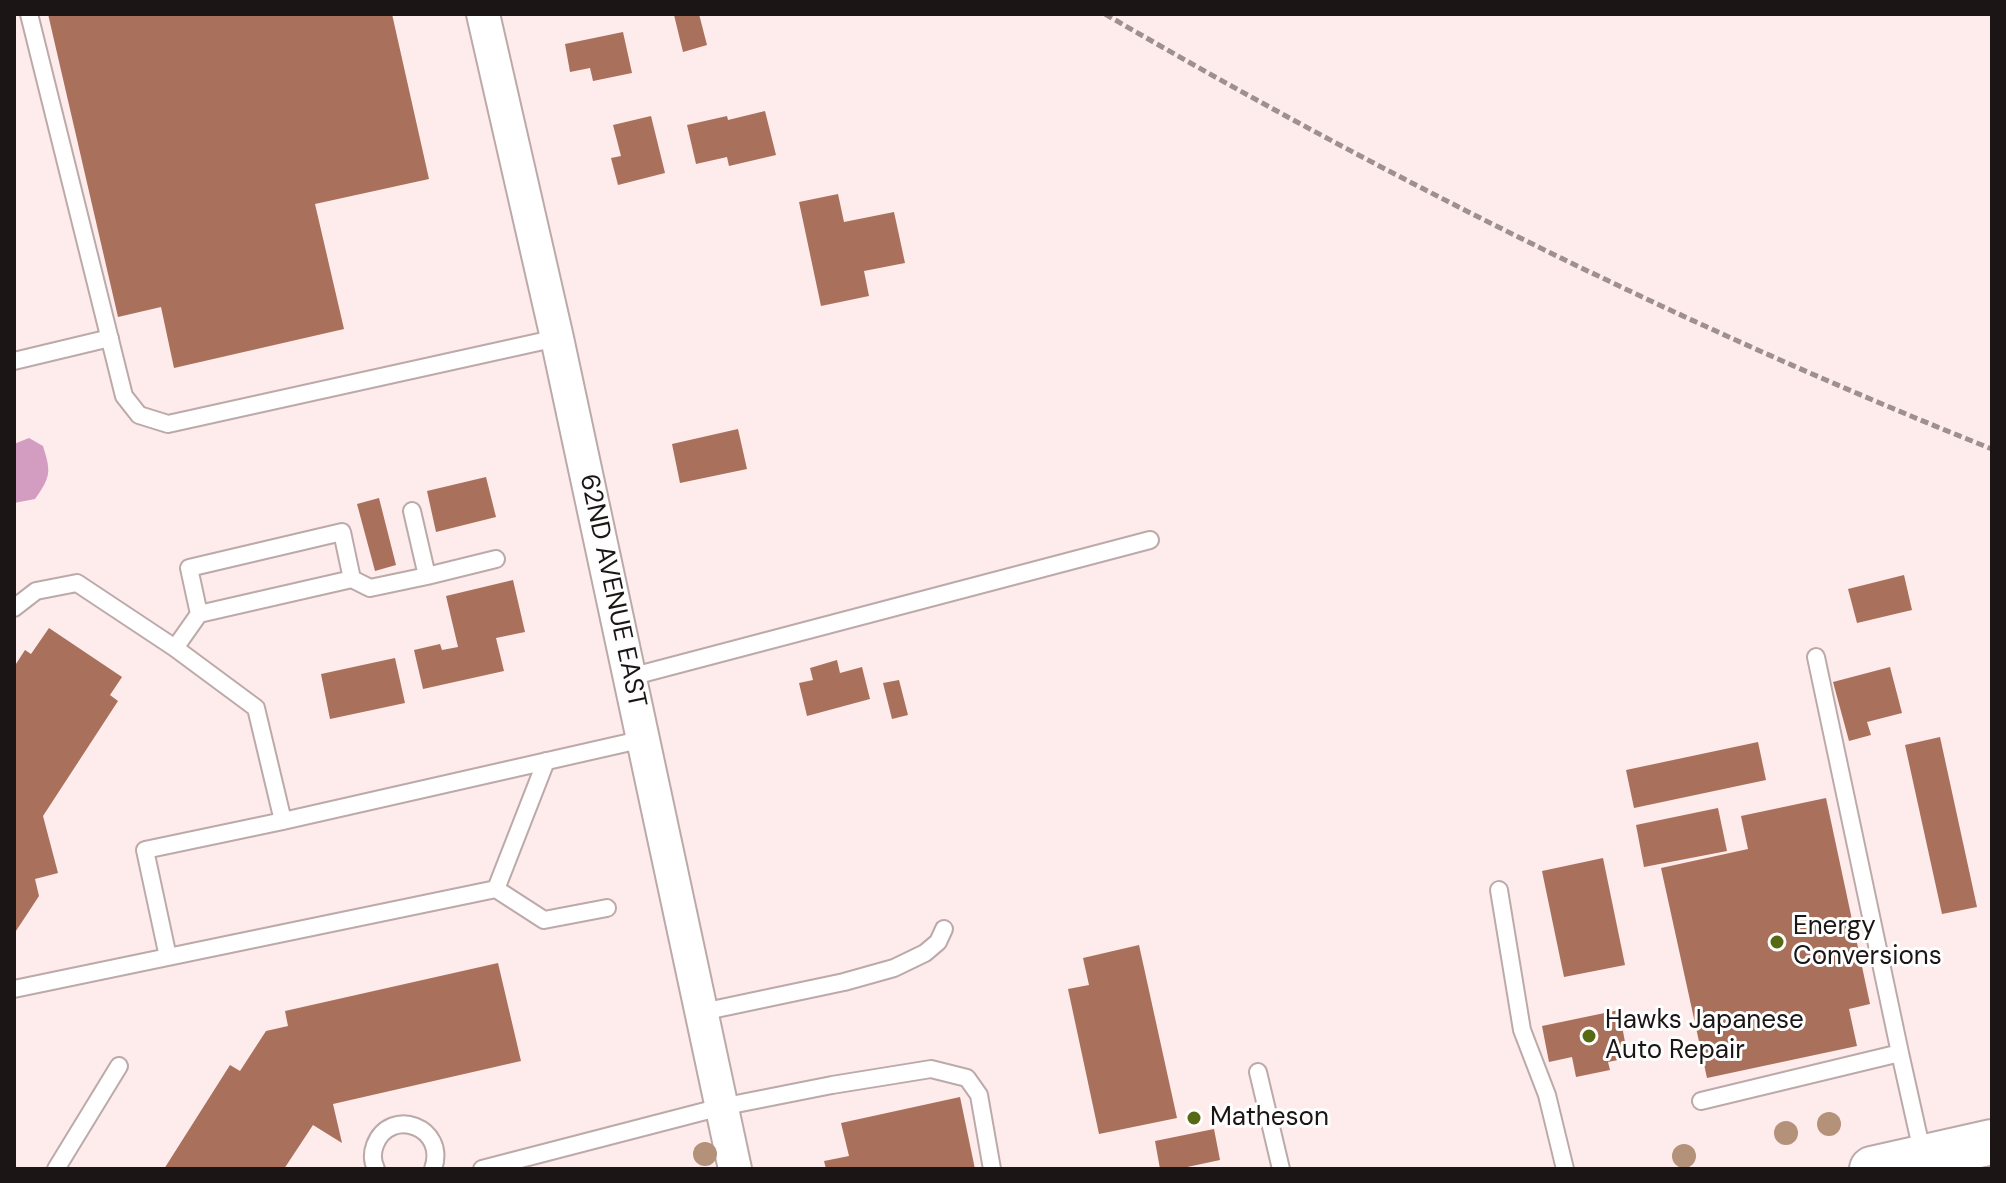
<!DOCTYPE html>
<html>
<head>
<meta charset="utf-8">
<style>
  body { margin:0 }
  #map { position:relative; width:2006px; height:1183px; overflow:hidden; background:#feebeb; font-family:"DM Sans",sans-serif }
  canvas { display:block }
  .frame { position:absolute; inset:0; border:16px solid #1b1515; pointer-events:none }
</style>
</head>
<body>
<div id="map">
<canvas width="2006" height="1183"></canvas>
<div class="frame"></div>
</div>
<script>
const ctx = document.querySelector('canvas').getContext('2d');
ctx.lineJoin = 'round';
function fill(path, color) {
  ctx.fillStyle = color;
  ctx.fill(path, 'evenodd');
}
function strokePath(path, color, width, dash) {
  ctx.strokeStyle = color;
  ctx.lineWidth = width;
  ctx.lineCap = dash ? 'butt' : 'round';
  ctx.setLineDash(dash || []);
  ctx.stroke(path);
}
function label(font, color, halo, rows, align = 'center') {
  ctx.font = font + ' "DM Sans",sans-serif';
  ctx.lineWidth = 6;
  ctx.setLineDash([]);
  ctx.textBaseline = 'middle';
  ctx.strokeStyle = halo;
  ctx.fillStyle = color;
  for (const [text, x, y, turn = 0] of rows) {
    ctx.save();
    ctx.translate(x, y);
    ctx.rotate((+turn || 0) * Math.PI / 180);
    ctx.textAlign = isNaN(turn) ? turn : align;
    if (halo) ctx.strokeText(text, 0, 0);
    ctx.fillText(text, 0, 0);
    ctx.restore();
  }
}
fill(new Path2D(`
  M29,438L43,446C51,472 51,476 35,499L14,503V444Z`), '#d29dc0');
fill(new Path2D(`
  M48,14H392L429,179L315,204L344,329L174,368L161,307L118,317Z
  M679,14H699L707,45L683,52L674,15Z
  M623,32L632,73L593,81L590,68L570,72L565,44Z
  M765,111L776,155L729,166L727,157L696,164L687,125L727,116L728,120Z
  M651,116L665,173L618,185L611,158L621,156L613,125Z
  M838,194L844,222L894,212L905,263L864,271L869,296L821,306L799,202Z
  M738,429L747,469L680,483L672,444Z
  M486,477L496,517L436,532L427,491Z
  M379,498L396,565L375,571L357,504Z
  M1904,575L1912,610L1857,623L1848,589Z
  M513,580L525,632L496,638L504,671L423,689L414,650L440,644L442,650L458,647L446,596Z
  M49,628L122,677L110,695L118,701L43,816L58,873L35,879L39,896L14,934V667L25,650L31,654Z
  M395,658L405,703L330,719L321,674Z
  M837,660L840,673L862,667L870,699L807,716L799,683L813,680L810,668Z
  M1890,667L1902,713L1867,722L1871,735L1849,741L1833,682Z
  M899,680L908,715L892,719L883,683Z
  M1940,737L1977,907L1942,914L1905,745Z
  M1758,742L1766,780L1634,808L1626,770Z
  M1826,798L1870,1004L1849,1009L1857,1046L1707,1078L1661,868L1748,849L1741,816Z
  M1718,808L1727,851L1644,867L1636,825Z
  M1603,858L1625,965L1564,977L1542,871Z
  M1139,945L1177,1118L1099,1134L1068,989L1089,985L1083,958Z
  M498,963L521,1061L333,1104L342,1143L313,1125L284,1169H164L230,1065L240,1071L266,1031L288,1026L285,1011Z
  M1619,1010L1628,1058L1608,1062L1610,1070L1576,1077L1572,1057L1549,1062L1542,1026Z
  M960,1097L975,1169H826L824,1161L849,1156L841,1123Z
  M1214,1129L1220,1160L1178,1169H1160L1155,1141Z`), '#a9705c');
const service = new Path2D(`
  M29,14L124,396L139,415L168,424L557,338
  M14,361L110,338
  M427,576L496,559
  M352,579L370,588L427,576L412,511
  M14,608L36,591L77,583L175,648L256,708L283,821
  M175,648L199,614L352,579L342,532L189,568L199,614
  M1816,657L1900,1053
  M630,677L1150,540
  M546,761L496,889L168,957L145,850L283,821L644,739
  M496,889L544,920L607,908
  M1499,890L1522,1030L1547,1095L1565,1169
  M14,989L168,957
  M702,1012L844,982L894,968L925,953L938,942L944,929
  M1258,1072L1281,1169
  M1701,1101L1900,1053L1923,1156
  M56,1169L119,1066
  M376,1169C372,1161 372,1153 375,1145C390,1106 448,1127 433,1169
  M482,1169L721,1107L832,1085L931,1069L967,1078L979,1095L992,1169`);
const minor = new Path2D(`
  M483,14L557,338L735,1169`);
const primary = new Path2D(`
  M1872,1169L1992,1142`);
strokePath(service, '#bbaaa9', 20);
strokePath(minor, '#bbaaa9', 36);
strokePath(primary, '#bbaaa9', 48);
strokePath(new Path2D(`
  M1105,14C1390,180 1686,327 1992,449`), '#9e9090', 5, [8, 4]);
strokePath(service, '#fff', 16);
strokePath(minor, '#fff', 32);
strokePath(primary, '#fff', 44);
ctx.fillStyle = '#b49179';
for (const [x, y] of [
  [1829,1124],
  [1786,1133],
  [705,1154],
  [1684,1156]
]) {
  ctx.beginPath();
  ctx.arc(x, y, 12, 0, 2 * Math.PI);
  ctx.fill();
}
for (const [x, y, r, color] of [
  [1777,942,8,"#576915"],
  [1589,1036,8,"#576915"],
  [1194,1118,8,"#576915"]
]) {
  const dot = new Path2D();
  dot.arc(x, y, r, 0, 2 * Math.PI);
  ctx.fillStyle = color;
  ctx.fill(dot);
  strokePath(dot, '#fefefe', 3);
}
label('26px', '#1b1515', '#fefefe', [
  ["62ND AVENUE EAST",612,591,78]
]);
label('26px', '#1b1515', '#fefefe', [
  ["Energy",1793,927],
  ["Conversions",1793,957],
  ["Hawks Japanese",1605,1021],
  ["Auto Repair",1605,1051],
  ["Matheson",1210,1118]
], 'left');
</script>
</body>
</html>
